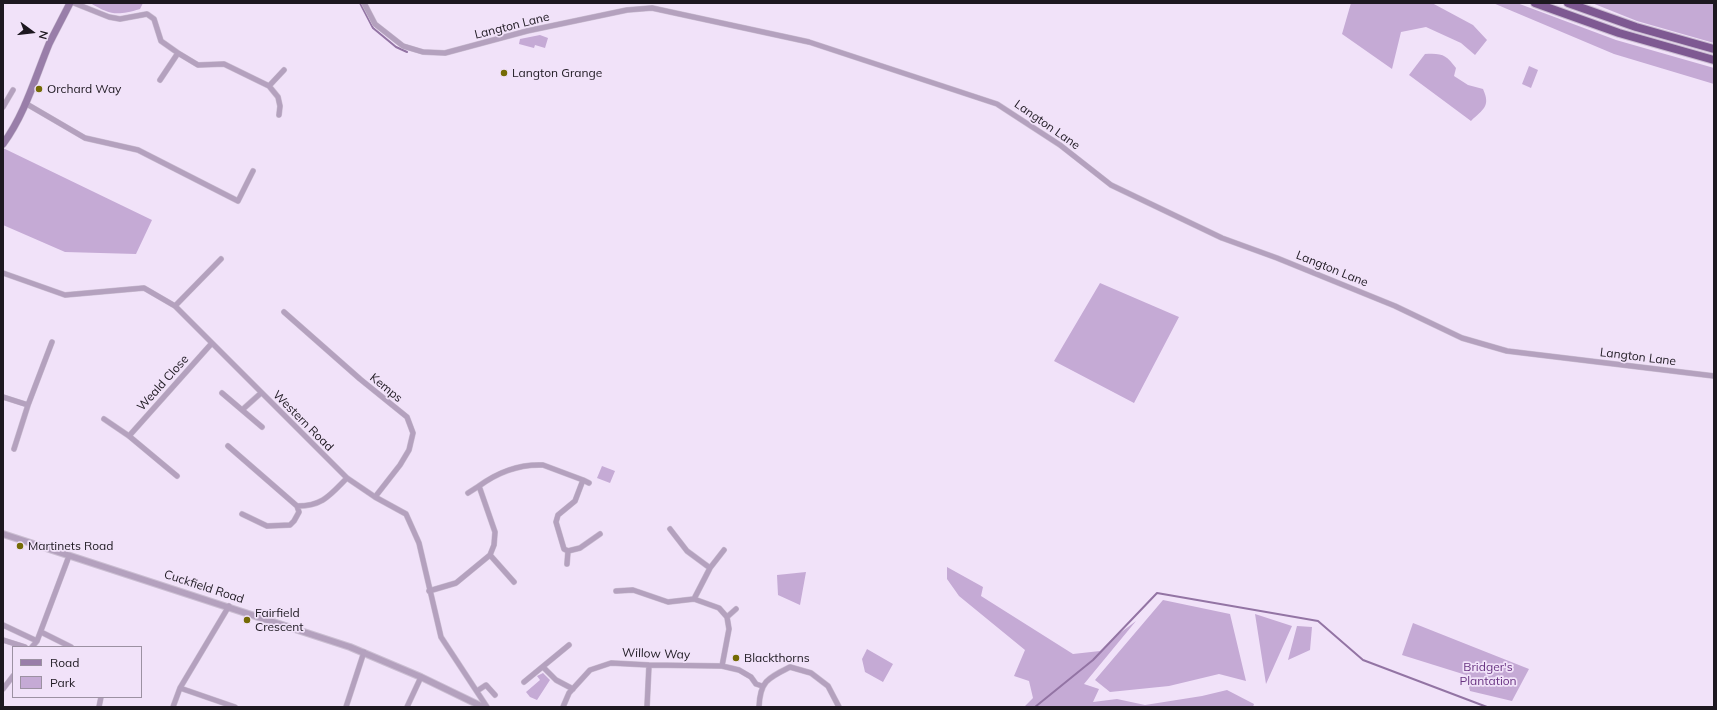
<!DOCTYPE html>
<html>
<head>
<meta charset="utf-8">
<style>
  body { margin:0 }
  #map { position:relative; width:1717px; height:710px; overflow:hidden; background:#f1e2f9; font-family:Mulish,sans-serif }
  canvas { display:block }
  .frame { position:absolute; inset:0; border:4px solid #1d1820; pointer-events:none }
  .legend { position:absolute; left:12px; top:646px; width:130px; height:52px; box-sizing:border-box; background:#f1e2f9; border:1px solid #9c91a2; margin:0; padding:5px 7px; list-style:none; font-size:12px; color:#1d1820 }
  .legend li { display:flex; align-items:center; gap:8px; height:20px }
  .legend b { width:20px; border:1px solid #9c91a2 }
  .north { position:absolute; left:12px; top:12px; width:40px; height:40px; -webkit-text-stroke:3px #f1e2f9; paint-order:stroke; rotate:105deg; font-size:11px; font-weight:700; line-height:16px; text-align:center; color:#1d1820 }
  .north::after { content:''; display:block; margin:auto; width:14px; height:18px; background:#1d1820; clip-path:polygon(50% 0,100% 100%,50% 72%,0 100%) }
</style>
</head>
<body>
<div id="map">
<canvas width="1717" height="710"></canvas>
<div class="frame"></div>
<ul class="legend">
<li><b style="height:5px;background:#997ea9"></b>Road</li>
<li><b style="height:11px;background:#c5aad5"></b>Park</li>
</ul>
<div class="north">N</div>
</div>
<script>
const ctx = document.querySelector('canvas').getContext('2d');
ctx.lineJoin = 'round';
function fill(path, color) {
  ctx.fillStyle = color;
  ctx.fill(path, 'evenodd');
}
function strokePath(path, color, width, dash) {
  ctx.strokeStyle = color;
  ctx.lineWidth = width;
  ctx.lineCap = dash ? 'butt' : 'round';
  ctx.setLineDash(dash || []);
  ctx.stroke(path);
}
function label(font, color, halo, rows, align = 'center') {
  ctx.font = font + ' Mulish,sans-serif';
  ctx.lineWidth = 3.5;
  ctx.setLineDash([]);
  ctx.textBaseline = 'middle';
  ctx.strokeStyle = halo;
  ctx.fillStyle = color;
  for (const [text, x, y, turn = 0] of rows) {
    ctx.save();
    ctx.translate(x, y);
    ctx.rotate((+turn || 0) * Math.PI / 180);
    ctx.textAlign = isNaN(turn) ? turn : align;
    if (halo) ctx.strokeText(text, 0, 0);
    ctx.fillText(text, 0, 0);
    ctx.restore();
  }
}
fill(new Path2D(`
  M90,3H143L140,9C116,16 111,15 90,3Z
  M1351,3H1432L1473,25L1487,40L1475,55L1461,43L1426,27L1401,32L1392,69L1342,34Z
  M1493,3H1517L1616,40L1714,68V84L1614,54Z
  M1592,3H1714V43L1637,21Z
  M540,35L548,38L545,48L535,45L534,48L519,44L520,39Z
  M1425,54C1443,53 1446,55 1456,68L1454,76L1468,85L1483,89C1491,107 1483,109 1471,121L1409,75Z
  M1529,66L1538,70L1531,88L1522,84Z
  M3,148L152,220L136,254L65,252L3,225Z
  M1100,283L1179,317L1134,403L1054,361Z
  M602,466L615,471L610,483L597,478Z
  M947,567L983,587L981,596L1073,654L1100,651L1120,633L1136,621L1084,684L1099,689L1093,702L1117,699L1145,705L1202,696L1227,690L1254,704L1253,707H1038L1037,705L1034,707H1024L1033,698L1029,681L1014,676L1025,650L959,596L947,579Z
  M806,572L800,605L778,595L777,575Z
  M1163,600L1230,614L1246,681L1219,674L1169,686L1110,692L1095,680Z
  M1255,614L1292,626L1266,684Z
  M1413,623L1529,669L1512,701L1470,691L1466,675L1402,655Z
  M1297,626L1312,627L1310,650L1288,660Z
  M867,649L893,664L883,682L865,672L862,659Z
  M543,673L550,680L537,700L530,697L526,692L540,680L537,676Z`), '#c5aad5');
strokePath(new Path2D(`
  M360,3L373,28L396,47L407,52
  M1035,707L1093,660L1157,593L1318,621L1363,660L1487,707`), '#9374a4', 2);
const minor = new Path2D(`
  M74,3L109,17L120,19L147,14L154,19L161,41L178,53L198,65L224,64L269,86L278,97L280,106L279,115
  M364,3L375,24L403,46L423,52L445,53L527,31L627,10L652,8L809,42L997,104L1060,145L1111,185L1222,238L1277,258L1395,306L1462,338L1507,351L1714,376
  M160,80L178,53
  M269,86L284,70
  M25,103L85,138L138,150L238,201L253,171
  M3,107L13,90
  M3,273L65,295L144,288L175,306L347,478L375,497L406,514L419,543L441,637L487,707
  M175,306L221,259
  M284,312L360,379L407,417L413,433L409,450L400,465L375,497
  M222,393L242,410L261,393
  M3,397L28,405
  M242,410L262,427
  M104,419L129,436L177,476
  M129,436L212,343
  M228,446L297,506C323,506 330,495 347,478
  M14,449L28,405L52,342
  M583,480L589,483
  M468,493L479,486
  M242,514L267,526L290,525L294,521L299,512L297,506
  M670,529L687,551L710,568
  M490,555L514,582
  M567,564L568,551
  M429,591L456,583L490,555L494,545L495,532L479,486C498,472 519,464 543,465L583,480L575,501L558,515L556,522L564,549L568,551L580,548L600,534
  M616,591L633,590L668,602L694,599L719,608L727,617L729,629L722,666
  M694,599L710,568L724,550
  M727,617L736,609
  M3,625L37,641
  M41,632L71,647
  M3,640L25,647
  M32,647L37,641L69,556
  M543,667L556,680L573,689
  M524,682L569,645
  M180,688L235,707
  M3,689L13,676
  M477,691L486,685L495,695
  M99,707L101,697
  M173,707L180,688L229,606
  M346,707L364,652
  M407,707L421,677
  M563,707L569,693L590,670L611,663L649,665L722,666L739,670L751,677L756,684L762,686
  M647,707L649,665
  M759,707C760,681 768,678 790,667L811,673L828,686L839,707`);
const tertiary = new Path2D(`
  M3,534L350,647L421,677L483,707`);
const secondary = new Path2D(`
  M3,144C25,114 35,78 49,44C56,30 63,17 70,3`);
const trunk = new Path2D(`
  M1535,3L1619,33L1714,60
  M1568,3L1636,27L1714,49`);
strokePath(minor, '#cbbed2', 6);
strokePath(tertiary, '#cbbed2', 8);
strokePath(secondary, '#cbbed2', 8);
strokePath(trunk, '#cbbed2', 10);
strokePath(minor, '#b4a1be', 5);
strokePath(tertiary, '#b4a1be', 6);
strokePath(secondary, '#997ea9', 7);
strokePath(trunk, '#7e5992', 8);
for (const [x, y, r, color] of [
  [504,73,4,"#756b05"],
  [39,89,4,"#756b05"],
  [20,546,4,"#756b05"],
  [247,620,4,"#756b05"],
  [736,658,4,"#756b05"]
]) {
  const dot = new Path2D();
  dot.arc(x, y, r, 0, 2 * Math.PI);
  ctx.fillStyle = color;
  ctx.fill(dot);
  strokePath(dot, '#f1e2f9', 1.5);
}
label('12px', '#1d1820', '#f1e2f9', [
  ["Langton Lane",512,26,-14],
  ["Langton Lane",1047,125,35],
  ["Langton Lane",1332,269,22],
  ["Langton Lane",1638,357,7],
  ["Weald Close",163,383,-48],
  ["Kemps",386,388,39],
  ["Western Road",303,421,45],
  ["Cuckfield Road",204,587,18],
  ["Willow Way",656,654,2]
]);
label('12px', '#1d1820', '#f1e2f9', [
  ["Langton Grange",512,73],
  ["Orchard Way",47,89],
  ["Martinets Road",28,546],
  ["Fairfield",255,613],
  ["Crescent",255,627],
  ["Blackthorns",744,658]
], 'left');
label('12px', '#683381', '#f1e2f9', [
  ["Bridger's",1488,667],
  ["Plantation",1488,681]
]);
</script>
</body>
</html>
